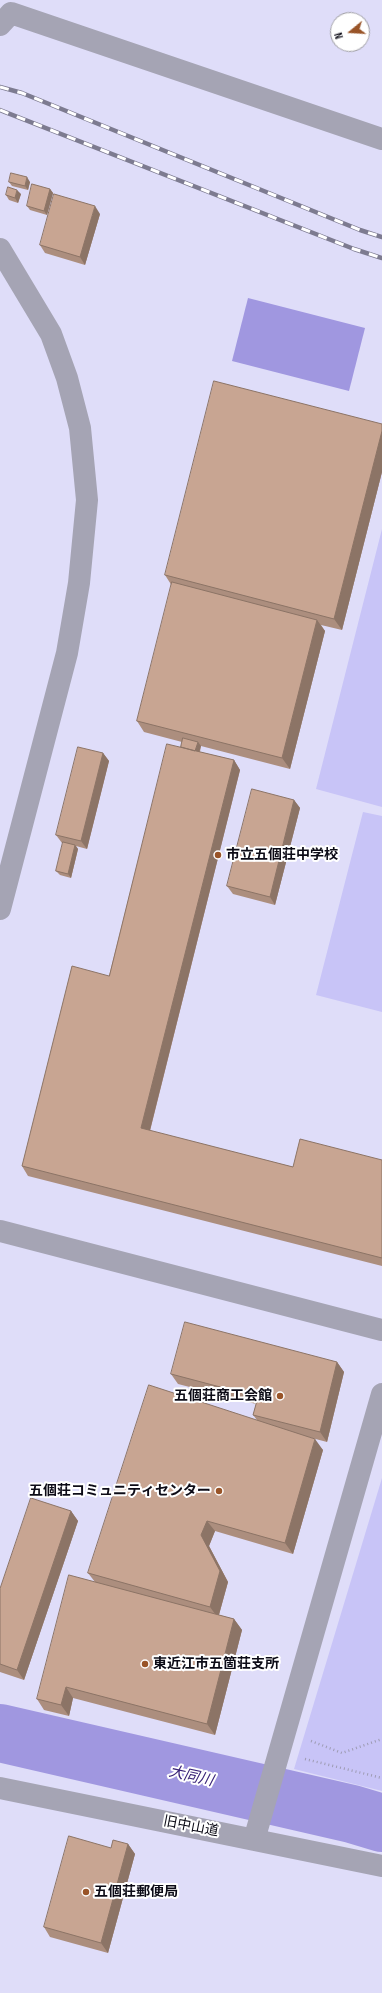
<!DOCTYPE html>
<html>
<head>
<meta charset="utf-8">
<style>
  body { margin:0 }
  #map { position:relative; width:382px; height:1993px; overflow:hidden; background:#dfddf9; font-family:"Sofia Sans Condensed",sans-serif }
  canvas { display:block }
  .north { position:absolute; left:330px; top:12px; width:40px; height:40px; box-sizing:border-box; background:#fff; border:1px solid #9e9da2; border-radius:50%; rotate:252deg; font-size:11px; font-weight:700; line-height:16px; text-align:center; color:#0c0b16 }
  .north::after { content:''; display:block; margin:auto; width:14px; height:18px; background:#995428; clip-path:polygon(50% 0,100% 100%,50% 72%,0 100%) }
</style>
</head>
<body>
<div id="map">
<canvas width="382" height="1993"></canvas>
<div class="north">N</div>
</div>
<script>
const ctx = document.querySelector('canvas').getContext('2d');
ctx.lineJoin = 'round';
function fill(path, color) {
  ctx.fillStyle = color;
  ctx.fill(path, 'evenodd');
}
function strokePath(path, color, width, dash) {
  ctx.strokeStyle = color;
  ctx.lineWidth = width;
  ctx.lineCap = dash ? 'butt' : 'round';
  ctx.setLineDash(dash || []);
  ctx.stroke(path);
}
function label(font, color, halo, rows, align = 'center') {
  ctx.font = font + ' "Sofia Sans Condensed","Noto Sans JP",sans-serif';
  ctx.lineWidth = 4;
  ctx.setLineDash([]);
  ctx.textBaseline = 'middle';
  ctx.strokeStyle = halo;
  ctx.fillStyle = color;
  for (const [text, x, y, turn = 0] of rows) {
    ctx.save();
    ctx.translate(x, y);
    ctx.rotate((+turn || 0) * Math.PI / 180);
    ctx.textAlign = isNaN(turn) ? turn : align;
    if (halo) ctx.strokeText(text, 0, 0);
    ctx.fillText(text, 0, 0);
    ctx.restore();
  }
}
fill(new Path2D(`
  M382,529V807L316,789Z
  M363,812L382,816V1012L316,995Z
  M382,1478V1791L294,1769Z`), '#c8c4f7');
fill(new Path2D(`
  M248,298L365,328L349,391L232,361Z`), '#a097e0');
strokePath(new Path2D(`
  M0,1733L352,1814L382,1823`), '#a097e0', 58);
strokePath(new Path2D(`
  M311,1741L342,1753L382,1739
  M305,1759L382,1778`), '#9d9bb2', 2.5, [1, 3]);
strokePath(new Path2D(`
  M0,25L11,13L382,139
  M0,249L51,334L67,378L80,428L87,500L79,583L67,653L0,909
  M0,1231L382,1330
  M0,1788L382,1866
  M254,1840L382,1394`), '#a5a4b4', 22);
const rail = new Path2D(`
  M0,87L22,93L360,230L382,237
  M0,110L354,249L382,258`);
strokePath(rail, '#7d7b90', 4.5);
strokePath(rail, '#fff', 3, [9]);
fill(new Path2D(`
  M9,182H30L28,190L12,186Z
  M50,189L53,193L47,215L30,210L27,206Z
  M21,194L18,203L9,200L6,195Z
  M100,214L85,265L45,253L40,245Z
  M382,424V472L342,630L321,625L325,631L290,769L201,746L200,752L234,760L240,770L150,1131L293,1167L382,1160V1266L28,1176L22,1166L109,976L182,742L144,732L137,721L172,586L165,575Z
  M103,753L109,761L87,849L76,846L78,849L71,878L60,875L56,871L63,843H62L56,835Z
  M294,800L300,808L275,905L233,894L227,886Z
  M337,1362L344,1372L327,1442L308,1437L323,1450L293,1554L215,1531L209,1546L228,1582L219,1615L234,1619L242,1630L215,1735L73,1698L69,1716L44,1710L37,1699L95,1582L88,1573L257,1420L253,1415L256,1404L178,1384L171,1374Z
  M71,1511L78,1521L24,1680L0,1672V1589Z
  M128,1844L135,1854L108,1953L50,1937L44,1927L111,1848Z`), '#ac8e7e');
fill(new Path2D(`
  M27,177L30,182L28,190L25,186Z
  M50,189L53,193L47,215L44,211Z
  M17,190L21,194L18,203L15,198Z
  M95,206L100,214L85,265L80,257Z
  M382,431V472L342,630L334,619Z
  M317,620L325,631L290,769L282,758Z
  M198,742L201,746L197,759L194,755Z
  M103,753L109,761L87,849L81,841Z
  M234,760L240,770L148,1138L141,1128Z
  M294,800L300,808L275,905L270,897Z
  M75,845L78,849L71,878L68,874Z
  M337,1362L344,1372L327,1442L320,1432Z
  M315,1439L323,1450L293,1554L285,1543Z
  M71,1511L78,1521L24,1680L17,1670Z
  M207,1521L215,1531L209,1546L228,1582L218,1618L210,1607L201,1535Z
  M234,1619L242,1630L215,1735L207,1724Z
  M66,1687L73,1698L69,1716L61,1705Z
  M128,1844L135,1854L108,1953L101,1943Z`), '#8c7466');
const building = new Path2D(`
  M11,173L27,177L25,186L9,182Z
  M32,184L50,189L44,211L27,206Z
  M8,187L17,190L15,198L6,195Z
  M54,194L95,206L80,257L40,245Z
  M214,381L382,424V431L334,619L165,575Z
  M172,582L317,620L282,758L137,721Z
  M183,738L198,742L195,751L181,747Z
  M167,744L234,760L141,1128L293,1167L300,1139L382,1160V1258L22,1166L72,966L109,976Z
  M78,747L103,753L81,841L56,835Z
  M252,789L294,800L270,897L227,886Z
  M63,842L75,845L68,874L56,871Z
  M185,1322L337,1362L320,1432L253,1415L258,1397L171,1374Z
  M149,1385L315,1439L285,1543L207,1521L201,1535L220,1571L210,1607L88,1573Z
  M31,1498L71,1511L17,1670L0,1664V1589Z
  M69,1575L234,1619L207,1724L66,1687L61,1705L37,1699Z
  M69,1836L111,1848L113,1840L128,1844L101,1943L44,1927Z`);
fill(building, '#c8a592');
strokePath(building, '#8c7466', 1);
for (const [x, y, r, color] of [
  [218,855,4,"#995428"],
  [280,1396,4,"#995428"],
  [219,1491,4,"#995428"],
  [145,1664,4,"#995428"],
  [86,1892,4,"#995428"]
]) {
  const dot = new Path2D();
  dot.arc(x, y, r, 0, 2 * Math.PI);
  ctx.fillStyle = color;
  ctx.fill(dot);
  strokePath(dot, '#fff', 1.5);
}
label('bold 14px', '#0c0b16', '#fff', [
  ["市立五個荘中学校",226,855],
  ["五個荘商工会館",272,1396,"right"],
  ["五個荘コミュニティセンター",211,1491,"right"],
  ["東近江市五箇荘支所",153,1664],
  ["五個荘郵便局",94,1892]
], 'left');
label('14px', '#0c0b16', '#fff', [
  ["旧中山道",191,1827,11]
]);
label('italic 15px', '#392377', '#fff', [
  ["大同川",191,1777,13]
]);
</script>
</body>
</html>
